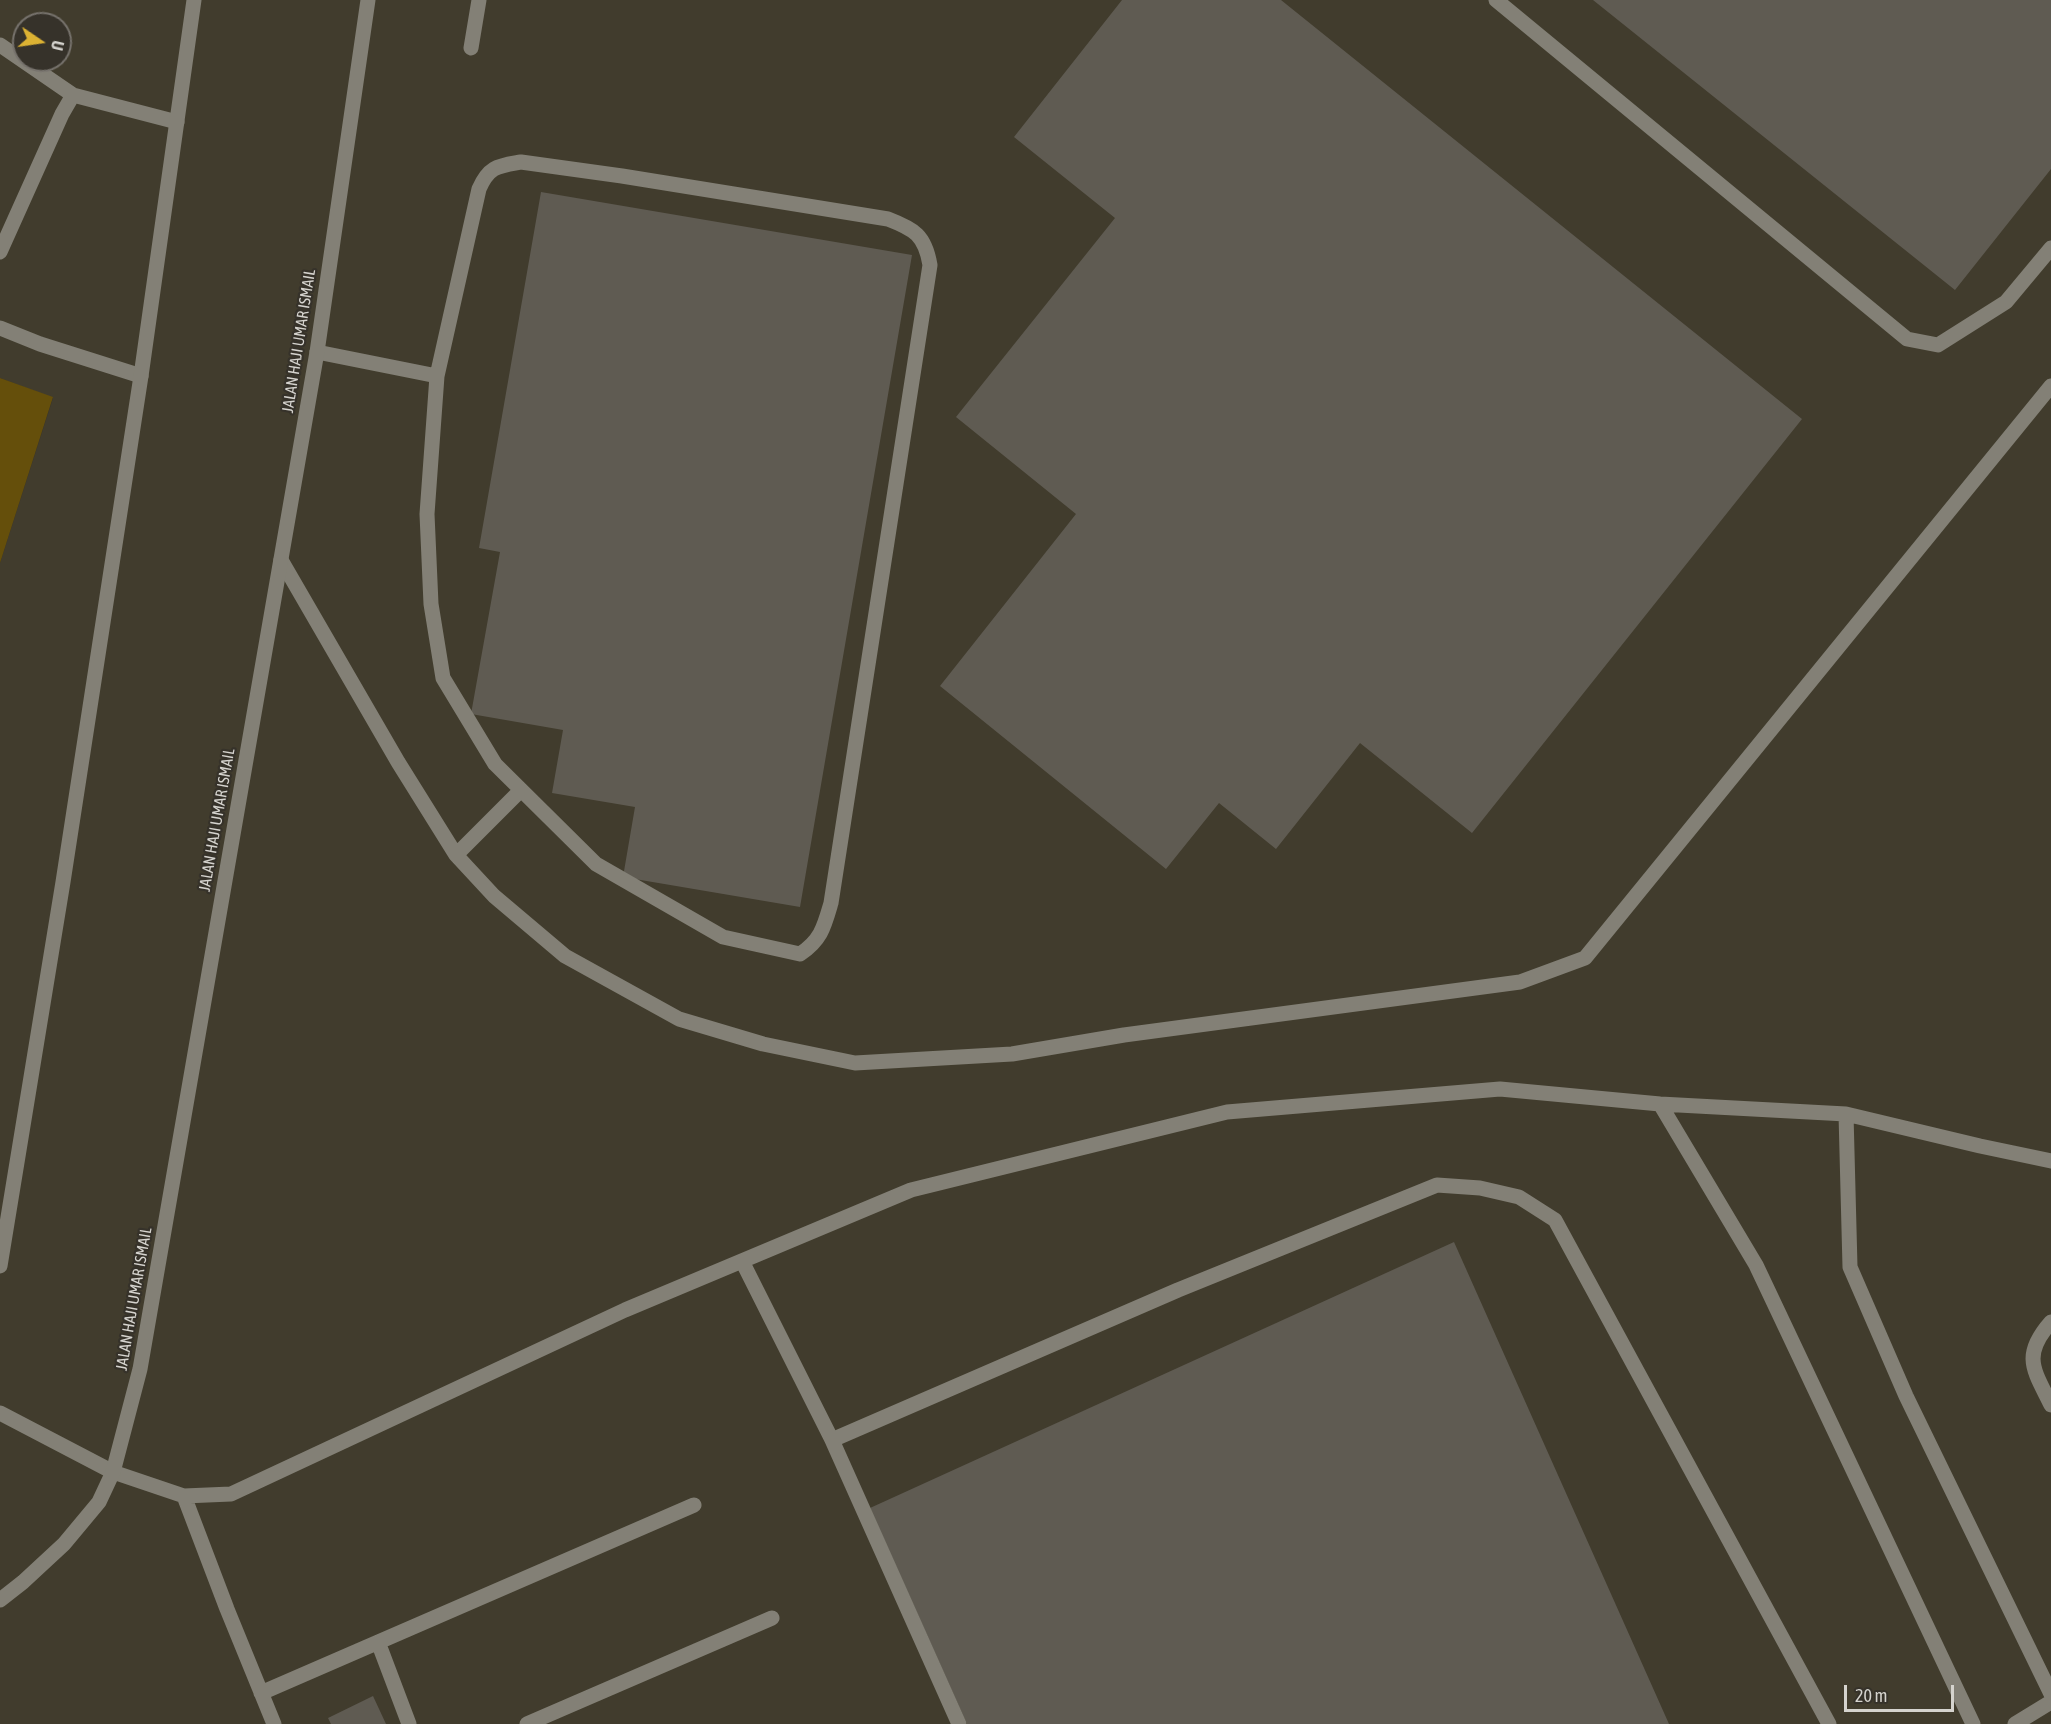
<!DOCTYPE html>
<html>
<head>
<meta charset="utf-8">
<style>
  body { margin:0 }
  #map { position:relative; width:2051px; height:1724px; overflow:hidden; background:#36322a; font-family:"Asap Condensed",sans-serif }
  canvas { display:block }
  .north { position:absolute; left:12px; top:12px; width:60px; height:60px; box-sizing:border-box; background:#36322a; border:2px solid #76726c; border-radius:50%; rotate:103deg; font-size:16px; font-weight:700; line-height:24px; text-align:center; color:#d5d3ce }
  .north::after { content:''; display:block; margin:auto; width:21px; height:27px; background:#dcb233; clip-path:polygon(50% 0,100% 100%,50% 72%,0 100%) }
  .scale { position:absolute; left:1844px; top:1685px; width:110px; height:27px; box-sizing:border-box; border:3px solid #d5d3ce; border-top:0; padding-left:8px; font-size:18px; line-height:21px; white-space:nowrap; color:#d5d3ce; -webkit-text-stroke:4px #36322a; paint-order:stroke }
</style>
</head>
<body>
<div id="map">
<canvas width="2051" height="1724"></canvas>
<div class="north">U</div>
<div class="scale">20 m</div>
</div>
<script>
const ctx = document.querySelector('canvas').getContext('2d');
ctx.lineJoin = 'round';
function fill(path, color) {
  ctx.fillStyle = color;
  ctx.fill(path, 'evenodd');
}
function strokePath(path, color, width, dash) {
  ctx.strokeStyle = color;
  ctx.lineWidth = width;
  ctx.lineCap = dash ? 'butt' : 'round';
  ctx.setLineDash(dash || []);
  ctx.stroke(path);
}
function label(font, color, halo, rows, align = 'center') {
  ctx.font = font + ' "Asap Condensed",sans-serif';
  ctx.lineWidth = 4.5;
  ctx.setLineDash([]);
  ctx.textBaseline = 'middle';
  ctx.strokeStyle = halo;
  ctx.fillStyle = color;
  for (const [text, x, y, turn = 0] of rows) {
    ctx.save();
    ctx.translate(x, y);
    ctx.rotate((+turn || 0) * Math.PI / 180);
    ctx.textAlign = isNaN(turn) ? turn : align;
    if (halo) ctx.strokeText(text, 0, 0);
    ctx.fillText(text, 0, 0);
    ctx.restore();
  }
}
fill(new Path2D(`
  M0,0H2051V1724H0V563L53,398L0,378ZM24,24H60V60H24Z`), '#413c2d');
fill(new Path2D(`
  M0,378L53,397L0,563Z`), '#654f0b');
fill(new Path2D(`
  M1122,0H1281L1802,419L1472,833L1360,743L1276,849L1219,803L1166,869L940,686L1076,514L956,417L1115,218L1014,137Z
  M1593,0H2051V169L1955,290Z
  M541,192L912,255L800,907L623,877L635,807L552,793L563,730L471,714L500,552L479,548Z
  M1454,1242L1669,1724H967L870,1508Z
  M373,1696L386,1724H331L328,1718Z`), '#5f5b52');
strokePath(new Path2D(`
  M1496,0L1907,339L1938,345L2006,302L2051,248
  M0,45L73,95
  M471,48L479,0
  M521,162L622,176L888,219C914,229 925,235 930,265L831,903C824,927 821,940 800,954L723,937L596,864L495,764L443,678L431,604L427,514L437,376L479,189C489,166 498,166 521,162Z
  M0,252L62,114L73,95L177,122
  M0,328L40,344L141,376
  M317,352L437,376
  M281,560L398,762L456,855L494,896L565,956L679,1019L763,1044L855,1063L1012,1054L1124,1035L1520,982L1585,958L2051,386
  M456,855L521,790
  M1660,1104L1756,1265L1973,1724
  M1846,1114L1850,1267L1906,1396L2051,1694
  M742,1261L832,1440L959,1724
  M2051,1322C2021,1356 2034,1370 2051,1405
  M0,1413L113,1472L184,1496L231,1494L625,1310L911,1190L1227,1112L1500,1089L1660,1104L1846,1114L1980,1146L2051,1161
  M832,1440L1178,1290L1437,1185L1480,1188L1519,1197L1555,1220L1829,1724
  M184,1496L227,1609L274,1724
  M378,1642L409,1724
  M261,1693L694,1505
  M527,1724L772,1618
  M2015,1724L2051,1702`), '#838076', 15);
strokePath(new Path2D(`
  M0,1266L63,882L141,376L194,0
  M0,1600L23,1582L64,1544L99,1502L113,1472L140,1369L317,352L368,0`), '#838076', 15);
label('16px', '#d5d3ce', '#36322a', [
  ["JALAN HAJI UMAR ISMAIL",299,341,-81],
  ["JALAN HAJI UMAR ISMAIL",217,820,-80],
  ["JALAN HAJI UMAR ISMAIL",134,1299,-80]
]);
</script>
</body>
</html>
